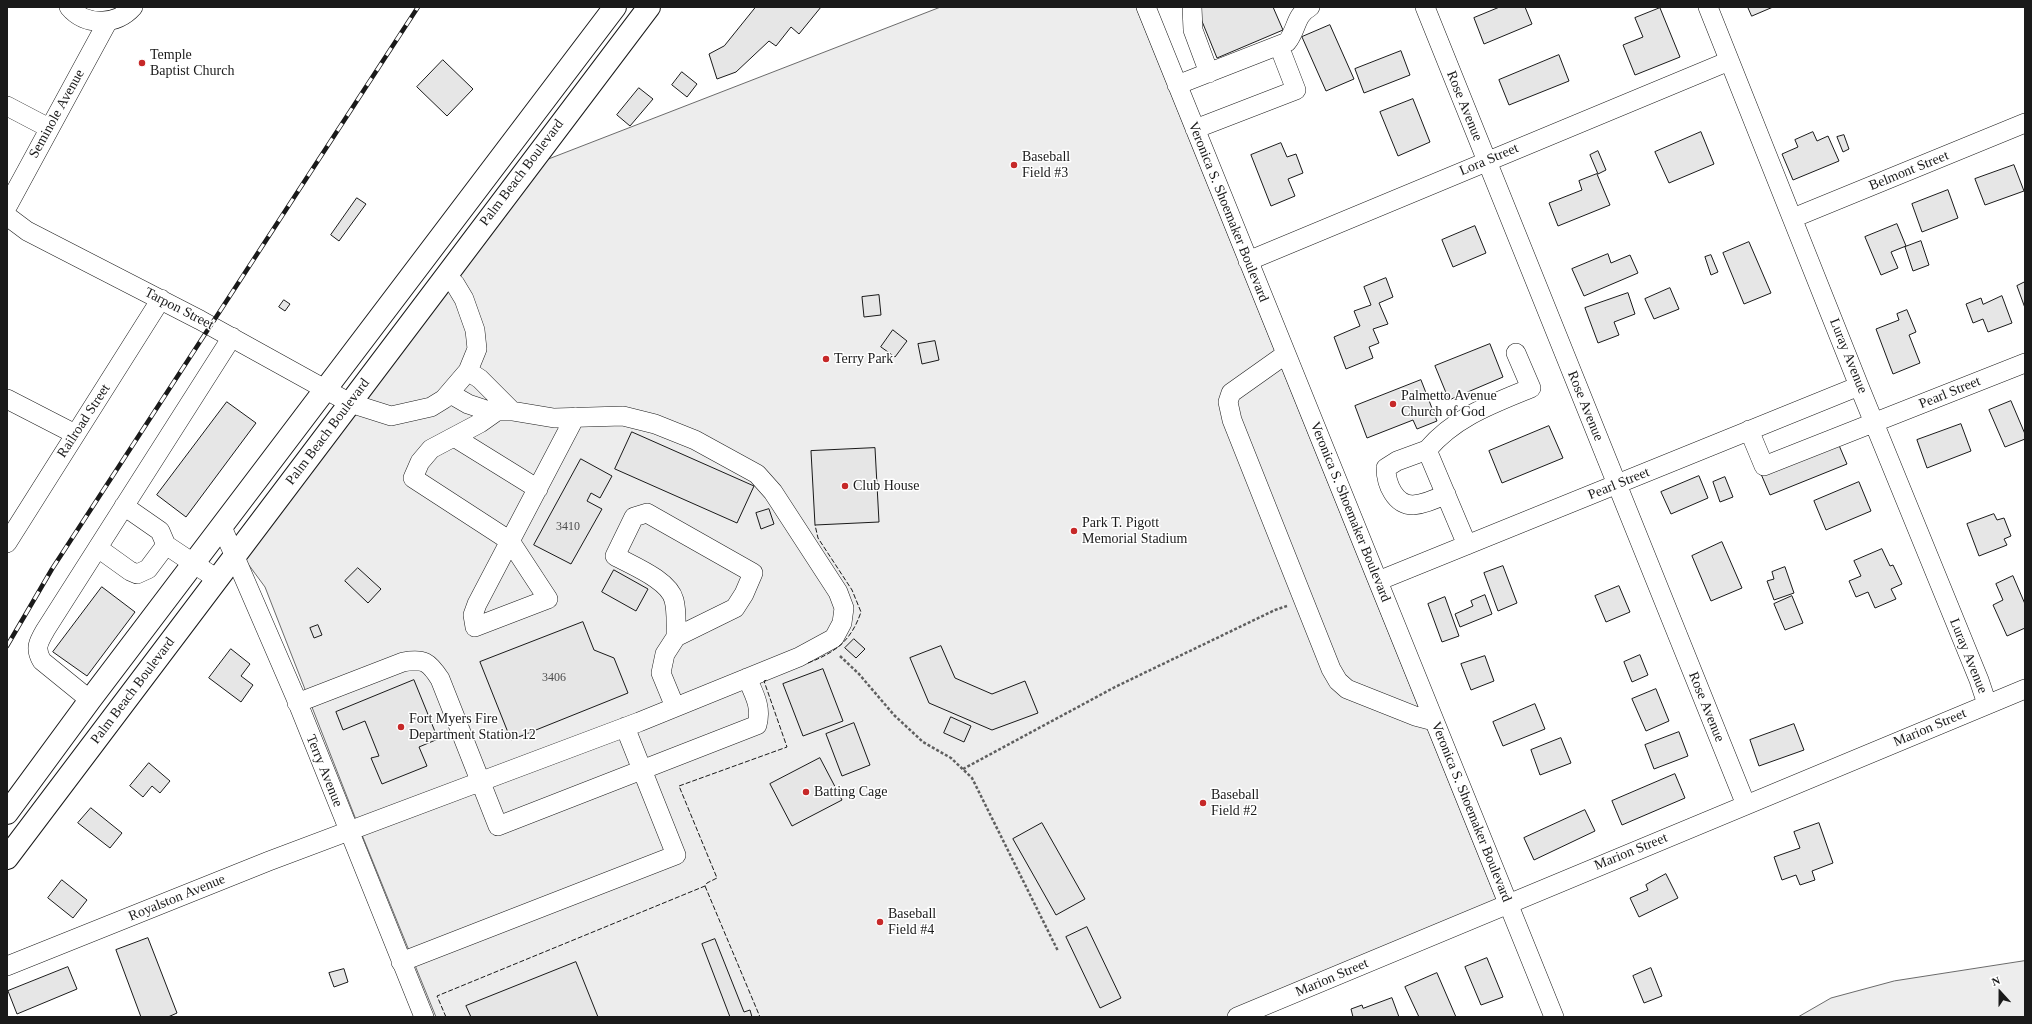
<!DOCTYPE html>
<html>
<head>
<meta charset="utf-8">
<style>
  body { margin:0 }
  #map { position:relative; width:2032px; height:1024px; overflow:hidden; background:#fff; font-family:Georgia,serif }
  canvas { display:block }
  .frame { position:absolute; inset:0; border:8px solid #1a1a1a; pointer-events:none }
  .north { position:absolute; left:1980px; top:972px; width:40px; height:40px; -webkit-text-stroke:3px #fff; paint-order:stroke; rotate:339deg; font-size:11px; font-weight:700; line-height:16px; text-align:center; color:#1a1a1a }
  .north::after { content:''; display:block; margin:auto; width:14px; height:18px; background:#1a1a1a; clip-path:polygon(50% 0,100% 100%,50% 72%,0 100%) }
</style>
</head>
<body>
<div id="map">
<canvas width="2032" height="1024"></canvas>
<div class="frame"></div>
<div class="north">N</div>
</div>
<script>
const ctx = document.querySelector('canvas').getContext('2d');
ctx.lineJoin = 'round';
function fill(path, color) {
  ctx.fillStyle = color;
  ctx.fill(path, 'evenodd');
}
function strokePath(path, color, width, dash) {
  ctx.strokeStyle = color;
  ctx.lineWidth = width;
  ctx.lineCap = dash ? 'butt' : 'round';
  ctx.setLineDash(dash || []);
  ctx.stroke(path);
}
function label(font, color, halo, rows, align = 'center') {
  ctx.font = font + ' Georgia,serif';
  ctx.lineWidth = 3;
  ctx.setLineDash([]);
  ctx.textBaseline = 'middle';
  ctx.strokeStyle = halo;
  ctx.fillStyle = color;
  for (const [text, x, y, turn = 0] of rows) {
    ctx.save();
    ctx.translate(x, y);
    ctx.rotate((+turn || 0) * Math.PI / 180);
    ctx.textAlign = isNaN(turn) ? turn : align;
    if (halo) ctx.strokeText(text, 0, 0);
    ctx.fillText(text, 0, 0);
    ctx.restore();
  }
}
const built = new Path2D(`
  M941,7H1136L1499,906L1228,1017H436L360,830L265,587L240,553L531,166Z
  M2025,961V1017H1798L1831,998L1894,981Z`);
fill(built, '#ededed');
strokePath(built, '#6a6a6a', 1);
const building = new Path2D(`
  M756,7H821L799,34L791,27L776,46L769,41L736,72L717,79L709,54L724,46Z
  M1202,7H1273L1283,30L1217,58L1197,9Z
  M1500,7H1525L1532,24L1484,44L1474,18Z
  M1748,7H1773L1752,16Z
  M1660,8L1680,57L1635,75L1623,45L1643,37L1635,18Z
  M1330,25L1354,79L1326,91L1302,37Z
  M1401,51L1410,75L1364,93L1355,69Z
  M1559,55L1569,81L1509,105L1499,80Z
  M443,60L473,89L447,116L417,87Z
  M682,72L697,84L687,97L672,85Z
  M639,88L653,99L630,126L617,115Z
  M1413,99L1430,142L1398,156L1380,112Z
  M1701,132L1714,164L1669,183L1655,152Z
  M1813,132L1817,141L1828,136L1839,161L1793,180L1782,154L1798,147L1795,140Z
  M1844,135L1849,149L1843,152L1837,137Z
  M1281,143L1287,157L1296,154L1303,173L1288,179L1295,196L1271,206L1251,155Z
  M1598,151L1606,170L1598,174L1590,155Z
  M2014,165L2024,191L1985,205L1975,179Z
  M1597,174L1610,205L1558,226L1549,203L1582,190L1579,181Z
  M1948,190L1958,218L1922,232L1912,204Z
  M357,198L366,204L339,241L331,235Z
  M1897,224L1906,246L1891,252L1898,268L1881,275L1865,237Z
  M1475,226L1486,253L1453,267L1442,240Z
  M1921,241L1929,265L1913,271L1905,247Z
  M1749,242L1771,293L1744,304L1723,253Z
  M1608,254L1611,263L1630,255L1638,273L1584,296L1572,269Z
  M1711,255L1718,272L1711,275L1705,257Z
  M1386,278L1393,297L1379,303L1388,324L1373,329L1379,343L1369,347L1373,358L1346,369L1334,337L1360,326L1354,311L1371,305L1364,287Z
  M2025,282V308L2017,286Z
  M1670,288L1679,309L1654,319L1645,299Z
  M1628,293L1635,314L1614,322L1619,335L1598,343L1585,308Z
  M879,295L881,315L864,317L862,297Z
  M2002,296L2012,323L1988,332L1983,319L1973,323L1966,304L1981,298L1983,304Z
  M284,300L290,304L285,311L279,307Z
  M1907,310L1916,332L1909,335L1920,363L1893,374L1876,329L1899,320L1897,314Z
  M893,330L907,341L895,357L881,347Z
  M935,341L939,360L922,364L918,344Z
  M1490,344L1503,377L1449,400L1435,366Z
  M1421,380L1437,421L1417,429L1413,420L1367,438L1355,406Z
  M2011,401L2025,434V439L2005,447L1989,410Z
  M227,402L256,423L186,517L157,495Z
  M1961,424L1971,451L1927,468L1917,440Z
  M1549,426L1563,458L1502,483L1489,451Z
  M632,432L754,486L737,523L615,469Z
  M1838,443L1847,464L1770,495L1761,474Z
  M875,448L879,522L815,525L811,451Z
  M581,459L612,476L600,498L591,493L587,501L602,509L571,564L534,545Z
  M1699,476L1708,498L1671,514L1661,492Z
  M1725,477L1733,497L1720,502L1713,482Z
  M1859,482L1871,511L1826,530L1814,501Z
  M769,509L774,524L761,529L756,513Z
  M1994,514L1997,520L2004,518L2011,536L2004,539L2007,545L1979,556L1967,524Z
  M1722,542L1742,588L1711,601L1692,556Z
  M1882,549L1890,566L1893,565L1902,584L1891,589L1896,599L1875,608L1868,592L1856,597L1849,581L1861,576L1854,561Z
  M1503,566L1517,603L1498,611L1484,573Z
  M1785,567L1794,593L1774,600L1767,581L1774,579L1772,572Z
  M358,568L381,589L368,603L345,581Z
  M614,570L648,589L636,611L602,592Z
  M2013,576L2025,604V628L2007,636L1993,605L2003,600L1996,584Z
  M1619,586L1630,612L1606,622L1595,596Z
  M102,587L135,612L87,676L53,652Z
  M1485,595L1492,614L1460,627L1455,614L1473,606L1471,601Z
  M1792,596L1803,623L1785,630L1774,604Z
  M1445,597L1459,636L1442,642L1428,604Z
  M583,622L594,650L614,658L628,693L511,740L480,662Z
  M318,625L322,635L314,638L310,628Z
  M854,639L865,649L856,658L845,648Z
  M941,646L955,678L992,694L1025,681L1038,713L992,730L929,703L910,658Z
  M231,649L250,664L241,676L253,685L241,702L209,678Z
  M1640,655L1648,675L1632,682L1624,662Z
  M1485,656L1494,681L1471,690L1461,664Z
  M823,669L843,721L803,736L783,684Z
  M414,680L438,739L419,747L427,766L382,784L371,758L379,756L365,721L343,730L336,712Z
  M1656,689L1669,721L1646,731L1632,699Z
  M1535,704L1545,729L1503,746L1493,722Z
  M951,717L971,726L964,742L944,733Z
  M854,723L870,765L842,776L826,734Z
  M1794,724L1804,750L1759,766L1750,740Z
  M1679,732L1688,756L1654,769L1645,745Z
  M1561,738L1571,763L1540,775L1531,750Z
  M820,758L842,800L792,826L770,784Z
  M149,763L170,781L160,793L152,786L143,797L130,786Z
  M1675,774L1685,798L1622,825L1612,801Z
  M91,808L122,833L110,848L78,823Z
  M1585,810L1595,831L1534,860L1524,838Z
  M1042,823L1085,899L1056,915L1013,839Z
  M1819,823L1833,863L1812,871L1815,880L1800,885L1796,875L1782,880L1774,857L1800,848L1794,832Z
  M1666,874L1678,898L1639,917L1630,898L1648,890L1646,885Z
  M62,880L87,900L73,918L48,898Z
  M1087,927L1121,998L1100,1008L1066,937Z
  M148,938L177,1013L168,1017H141L116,950Z
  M715,939L744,1012L750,1010L752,1017H730L702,944Z
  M1487,958L1503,997L1481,1005L1465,967Z
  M576,962L598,1017H471L466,1006Z
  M68,967L77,989L17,1014L8,991Z
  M1651,968L1662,996L1644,1003L1633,976Z
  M344,969L348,982L334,987L329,973Z
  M1437,973L1456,1017H1419L1405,987Z
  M1392,998L1399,1017H1353L1351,1009L1362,1005L1363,1008Z`);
fill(building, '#e6e6e6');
strokePath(building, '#1a1a1a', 1);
const minor = new Path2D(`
  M69,7C86,27 117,25 133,7
  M1146,7L1554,1017
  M1192,7L1193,30L1209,73
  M1425,7L1746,805
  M1708,7L1859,386L1979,680L1987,704
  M1177,85L1287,42C1297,30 1295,15 1310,7
  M7,106L49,128
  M1195,129L1296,90L1279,46
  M7,207L108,21
  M7,216L27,231L200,320L350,403L391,416L431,407L444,399L468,371L477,349L475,330L464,299L455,284L446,275
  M1793,218L2025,123
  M1248,261L1729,61
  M1286,354L1231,393L1228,402L1232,420L1331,669L1338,681L1347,689L1415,716L1434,721
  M468,371L480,379L512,411
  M7,399L75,434
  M497,411L480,423L431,449L420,462L413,478L510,541L548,599L475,627L473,615L477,604L575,417
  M1749,430L1764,466L2025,363
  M454,437L538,489
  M1427,450C1455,417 1492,404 1531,388L1516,353
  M1446,494C1436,499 1425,504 1413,505C1395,505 1386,484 1386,468L1397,461L1427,450L1467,545
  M222,527L295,696L424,1017
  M7,543L161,299
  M166,545L217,579
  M98,548L130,571L137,574L148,569L166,545L160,531L124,506
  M1378,581L1859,386
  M90,700L42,661C34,648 39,641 46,629L232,337
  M297,703L403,662C424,658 429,662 440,679L498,826L757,725C762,707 754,694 747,678
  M675,707L661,673L665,654L676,637L735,608L744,594L753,573L647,513L634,517L615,556C633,566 669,580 674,600C677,611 676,625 676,637
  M401,962L676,855L625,727
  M7,966L269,861L639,722L799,657L834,638L842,623L844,608L838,592L773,492L757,474L695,440L655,424L623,416L554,418L512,411H489L468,404L449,393
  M1237,1017L2025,689`);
const major = new Path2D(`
  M7,813L90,700L615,7
  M7,858L649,7`);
strokePath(minor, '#1a1a1a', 20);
strokePath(major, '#1a1a1a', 24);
strokePath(new Path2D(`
  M840,656L859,674L894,715L923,742L951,758L972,778L1058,951
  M963,769L1115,687L1275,610L1287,606`), '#5f5f5f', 2.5, [3, 2]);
strokePath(minor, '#fff', 19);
strokePath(major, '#fff', 22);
const rail = new Path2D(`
  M7,646L52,569L418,7`);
strokePath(rail, '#1a1a1a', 4.5);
strokePath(rail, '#fff', 3, [9]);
strokePath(new Path2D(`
  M808,663C836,652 851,641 861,612L852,590L818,538L815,525
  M705,886L760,1017
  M446,1017L437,996L705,886L707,883L717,878L679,786L787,747L764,681L767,680`), '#1a1a1a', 1, [5, 2]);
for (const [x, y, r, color] of [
  [142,63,4,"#c62828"],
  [1014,165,4,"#c62828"],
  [826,359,4,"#c62828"],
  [1393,404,4,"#c62828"],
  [845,486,4,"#c62828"],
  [1074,531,4,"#c62828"],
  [401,727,4,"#c62828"],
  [806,792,4,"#c62828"],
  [1203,803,4,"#c62828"],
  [880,922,4,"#c62828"]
]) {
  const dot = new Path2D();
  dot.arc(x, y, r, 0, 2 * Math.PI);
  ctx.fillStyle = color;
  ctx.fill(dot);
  strokePath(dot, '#fff', 1.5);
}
label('12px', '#4d4d4d', null, [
  ["3410",568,527],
  ["3406",554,678]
]);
label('14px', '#1a1a1a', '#fff', [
  ["Temple",150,55],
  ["Baptist Church",150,71],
  ["Baseball",1022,157],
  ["Field #3",1022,173],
  ["Terry Park",834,359],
  ["Palmetto Avenue",1401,396],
  ["Church of God",1401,412],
  ["Club House",853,486],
  ["Park T. Pigott",1082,523],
  ["Memorial Stadium",1082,539],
  ["Fort Myers Fire",409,719],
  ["Department Station 12",409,735],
  ["Batting Cage",814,792],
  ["Baseball",1211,795],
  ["Field #2",1211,811],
  ["Baseball",888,914],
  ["Field #4",888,930]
], 'left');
label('14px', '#1a1a1a', '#fff', [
  ["Rose Avenue",1464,106,68],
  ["Seminole Avenue",57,114,-61],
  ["Lora Street",1489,160,-23],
  ["Belmont Street",1909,171,-22],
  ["Palm Beach Boulevard",522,173,-53],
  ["Veronica S. Shoemaker Boulevard",1228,212,68],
  ["Tarpon Street",179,309,27],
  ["Luray Avenue",1848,356,68],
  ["Pearl Street",1950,393,-22],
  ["Rose Avenue",1585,406,68],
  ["Railroad Street",84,421,-57],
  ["Palm Beach Boulevard",328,432,-53],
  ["Pearl Street",1619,484,-22],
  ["Veronica S. Shoemaker Boulevard",1350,512,68],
  ["Luray Avenue",1968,656,68],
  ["Palm Beach Boulevard",133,691,-53],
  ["Rose Avenue",1706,707,68],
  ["Marion Street",1930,728,-23],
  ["Terry Avenue",324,771,68],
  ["Veronica S. Shoemaker Boulevard",1471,812,68],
  ["Marion Street",1631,852,-22],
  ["Royalston Avenue",177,898,-22],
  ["Marion Street",1332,978,-23]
]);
</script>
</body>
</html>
